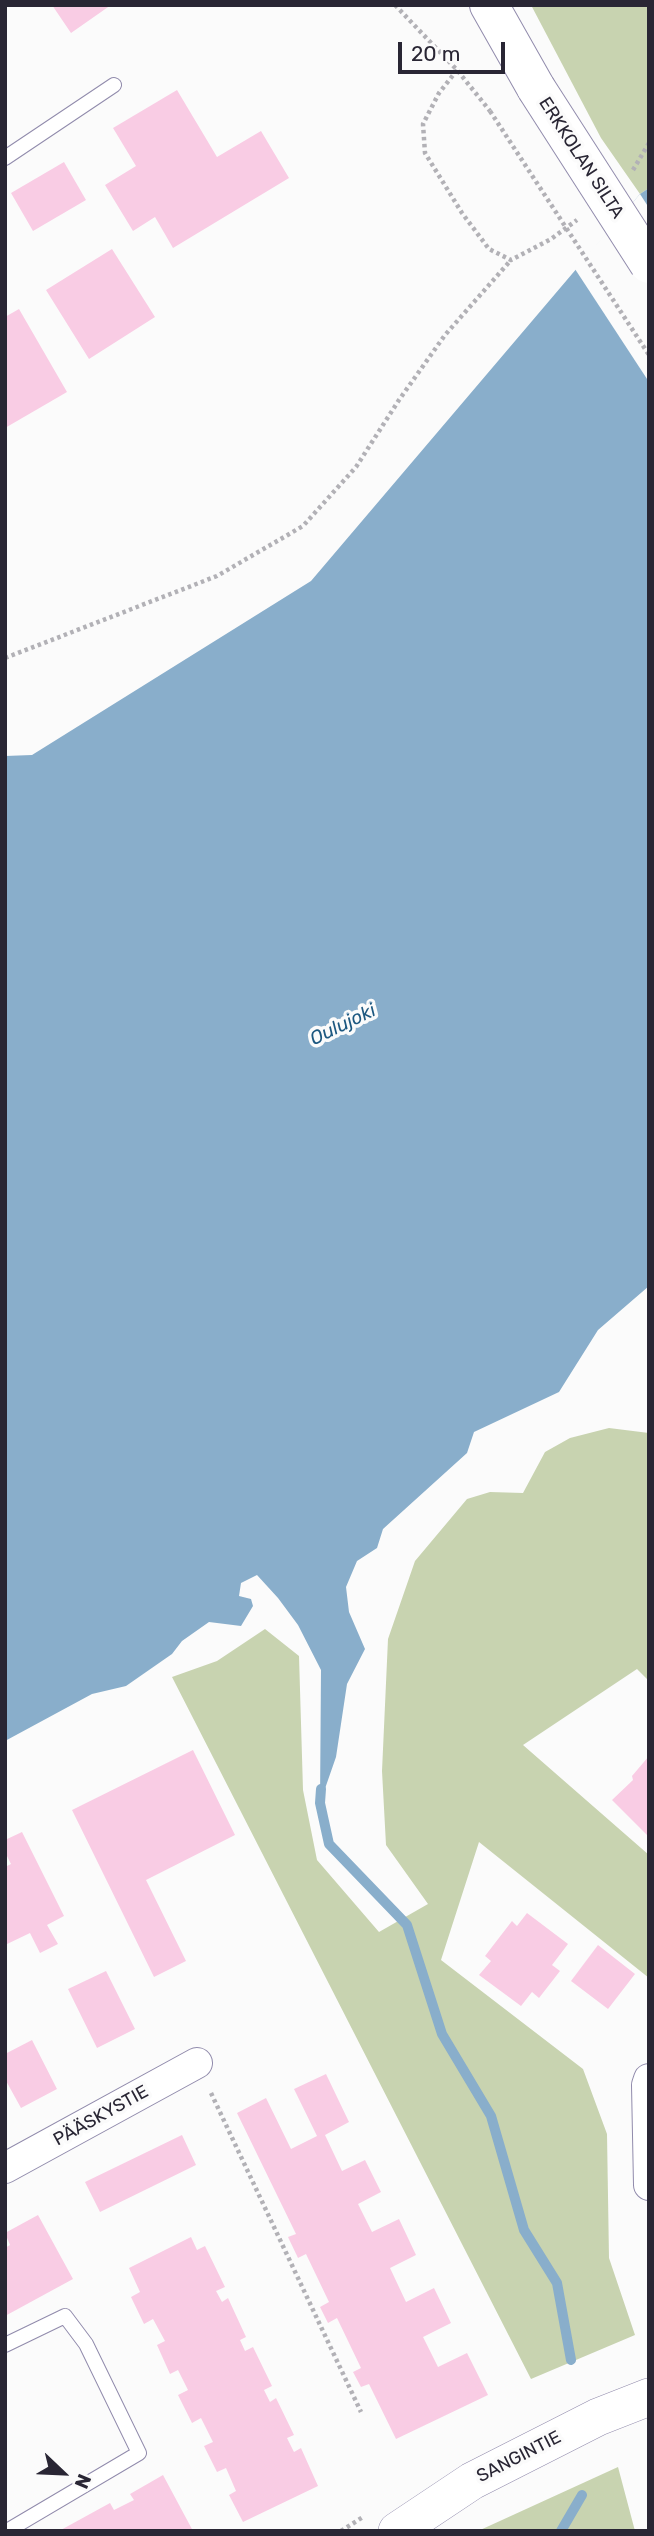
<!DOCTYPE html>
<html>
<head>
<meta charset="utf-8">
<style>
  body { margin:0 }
  #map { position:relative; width:654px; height:2536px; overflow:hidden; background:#fbfbfb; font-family:Rubik,sans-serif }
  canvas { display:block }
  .frame { position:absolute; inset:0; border:7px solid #292634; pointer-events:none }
  .north { position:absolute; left:28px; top:2438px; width:70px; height:70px; -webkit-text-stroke:5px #fbfbfb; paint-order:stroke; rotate:113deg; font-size:19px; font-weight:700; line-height:28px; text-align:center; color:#292634 }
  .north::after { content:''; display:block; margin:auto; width:24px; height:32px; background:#292634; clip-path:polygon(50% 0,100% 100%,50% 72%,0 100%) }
  .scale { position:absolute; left:398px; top:42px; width:107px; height:32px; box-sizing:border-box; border:4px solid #292634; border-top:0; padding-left:9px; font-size:21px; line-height:24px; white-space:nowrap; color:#292634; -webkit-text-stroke:5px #fbfbfb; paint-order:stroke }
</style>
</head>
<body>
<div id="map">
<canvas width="654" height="2536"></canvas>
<div class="frame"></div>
<div class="north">N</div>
<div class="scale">20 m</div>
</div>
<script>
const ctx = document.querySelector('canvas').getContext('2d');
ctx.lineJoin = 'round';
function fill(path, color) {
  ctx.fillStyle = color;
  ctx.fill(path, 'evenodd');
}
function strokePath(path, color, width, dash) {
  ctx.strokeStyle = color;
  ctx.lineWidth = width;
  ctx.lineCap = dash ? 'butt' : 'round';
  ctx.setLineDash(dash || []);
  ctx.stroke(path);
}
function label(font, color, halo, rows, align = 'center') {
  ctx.font = font + ' Rubik,sans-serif';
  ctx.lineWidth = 7;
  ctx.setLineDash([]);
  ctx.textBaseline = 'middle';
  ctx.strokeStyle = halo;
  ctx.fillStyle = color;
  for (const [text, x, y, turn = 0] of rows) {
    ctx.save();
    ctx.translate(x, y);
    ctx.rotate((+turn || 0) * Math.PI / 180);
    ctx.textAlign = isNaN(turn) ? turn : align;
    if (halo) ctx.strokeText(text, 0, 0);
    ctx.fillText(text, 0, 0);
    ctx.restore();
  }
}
fill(new Path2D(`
  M531,5H649V188L640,194L601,138Z
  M609,1428L649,1433V1681L637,1669L523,1745L649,1855V1978L479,1842L441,1960L583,2069L607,2134L609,2258L635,2335L531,2379L172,1677L217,1661L265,1629L299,1656L303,1790L317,1860L379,1932L428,1904L386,1845L382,1771L388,1639L415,1561L467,1499L490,1492L523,1493L545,1452L570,1438Z
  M618,2467L635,2531H478Z`), '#c8d3b0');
fill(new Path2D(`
  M649,188V1286L598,1330L559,1392L474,1432L467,1453L383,1529L377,1548L357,1561L346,1587L349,1612L365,1649L347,1684L336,1757L320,1803L321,1670L298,1625L278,1598L257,1575L241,1583L239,1596L251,1599L253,1606L241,1626L209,1622L182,1641L172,1654L126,1686L92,1694L5,1741V756L32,755L311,581L640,194Z`), '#89aecb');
fill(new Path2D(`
  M640,194L649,208V382L575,269Z`), '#fbfbfb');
strokePath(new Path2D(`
  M321,1789L320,1803L329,1844L407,1925L442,2034L491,2116L524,2230L557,2283L571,2360
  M561,2531L582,2495`), '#89aecb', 10);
fill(new Path2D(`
  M52,5H111L71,33Z
  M177,90L217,157L261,131L289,178L173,248L155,217L133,231L105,185L136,166L113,128Z
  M64,162L86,200L33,231L11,193Z
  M112,249L155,317L89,359L46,290Z
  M19,309L67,392L5,428V317Z
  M193,1750L235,1835L146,1880L186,1961L154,1977L72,1810Z
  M649,1756V1837L612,1800L633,1780L632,1776Z
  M22,1832L64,1916L47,1925L58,1944L40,1953L30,1933L5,1945V1867L11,1864L5,1852V1840Z
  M527,1913L568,1944L552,1965L560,1971L539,1998L532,1992L521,2006L479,1975L491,1961L485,1956L512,1921L517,1926Z
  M598,1945L635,1974L608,2009L571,1981Z
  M106,1971L135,2029L97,2048L68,1989Z
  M32,2040L57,2089L21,2108L5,2079V2054Z
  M326,2074L349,2122L325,2135L342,2171L365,2160L381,2192L358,2204L372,2232L399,2219L416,2255L390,2268L406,2302L434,2288L451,2323L423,2337L438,2367L467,2353L488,2395L396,2439L369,2384L361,2387L353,2372L361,2368L337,2318L328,2323L320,2307L329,2302L306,2254L298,2258L288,2237L296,2234L237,2113L266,2098L291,2149L317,2136L294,2089Z
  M182,2135L196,2165L100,2212L85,2182Z
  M38,2215L73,2279L5,2316V2248L10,2245L5,2233Z
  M191,2237L197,2250L205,2246L225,2287L216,2291L222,2302L228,2298L246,2337L240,2340L245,2351L253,2347L272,2386L264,2390L270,2402L276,2398L294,2435L287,2438L294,2452L301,2448L318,2486L243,2522L229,2495L236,2491L226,2468L217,2472L204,2446L213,2442L201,2418L192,2423L178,2395L188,2390L178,2370L170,2374L157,2345L165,2341L153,2319L144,2324L131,2297L140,2292L129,2268Z
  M163,2475L193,2531H59L110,2503L114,2510L134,2500L130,2494Z`), '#f9cce4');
const service = new Path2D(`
  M5,158L114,85
  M5,2345L65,2316L86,2344L139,2453L7,2531`);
const minor = new Path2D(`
  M649,2079L647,2085L649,2185
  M5,2168L197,2063`);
const tertiary = new Path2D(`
  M397,2531L472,2481L598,2417L649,2397`);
const secondary = new Path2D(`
  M489,5L536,88`);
strokePath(service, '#918bac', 16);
strokePath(minor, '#918bac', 32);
strokePath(tertiary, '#918bac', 38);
strokePath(secondary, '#918bac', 40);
strokePath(new Path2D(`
  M395,5L457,70L490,111
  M457,70L439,93L423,124L425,153L462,213L489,249L511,260L551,239L577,220
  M633,170L649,143
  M5,658L217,576L303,526L356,467L399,400L445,335L511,260
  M211,2093L361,2412
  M341,2531L363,2517`), '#b2b1b6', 4.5, [3.5, 3.5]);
strokePath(service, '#fff', 14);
strokePath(minor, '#fff', 30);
strokePath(tertiary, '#fff', 37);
strokePath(secondary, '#fff', 38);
const secondaryBridge = new Path2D(`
  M536,88L649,264`);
strokePath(secondaryBridge, '#918bac', 40, []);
strokePath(new Path2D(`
  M490,111L649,355`), '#b2b1b6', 4.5, [3.5, 3.5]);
strokePath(secondaryBridge, '#fff', 38);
label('18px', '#292634', '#fbfbfb', [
  ["ERKKOLAN SILTA",581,158,57],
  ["PÄÄSKYSTIE",101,2116,-29],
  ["SANGINTIE",519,2457,-27]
]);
label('italic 19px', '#1d5880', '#fbfbfb', [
  ["Oulujoki",343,1025,-26]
]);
</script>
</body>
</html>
